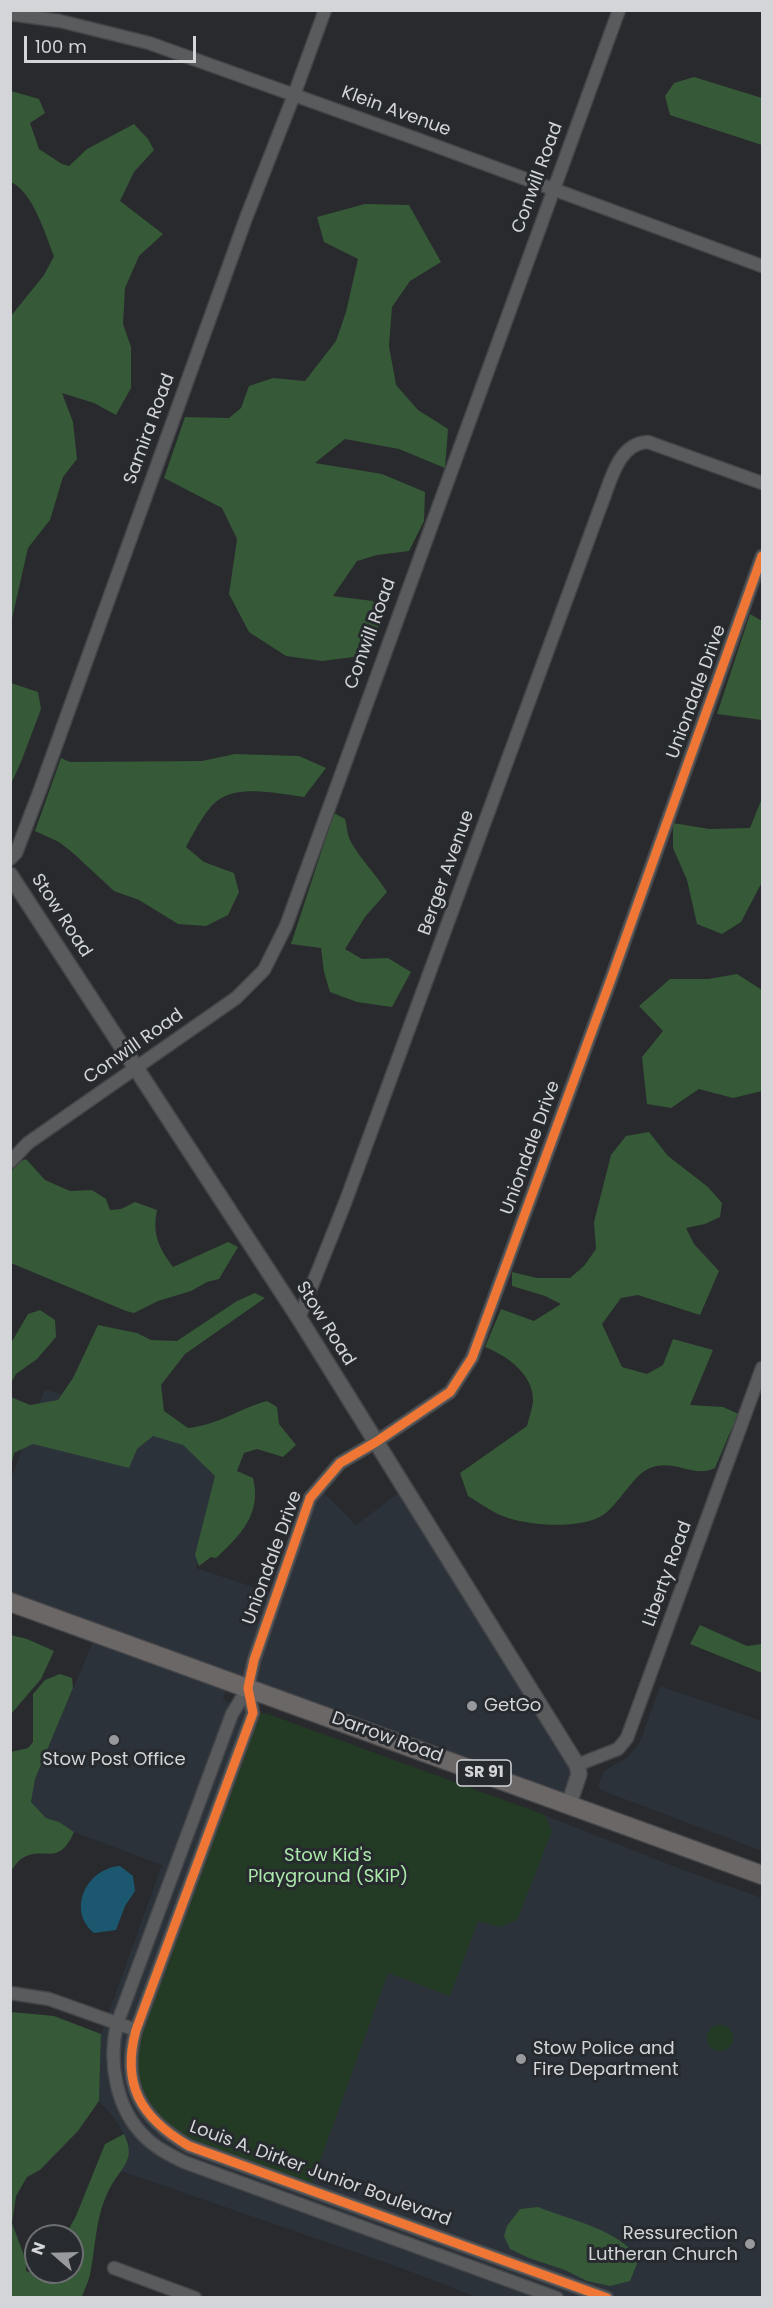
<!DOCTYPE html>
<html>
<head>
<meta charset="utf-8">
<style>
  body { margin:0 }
  #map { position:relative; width:773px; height:2308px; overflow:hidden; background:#282a2d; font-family:Poppins,sans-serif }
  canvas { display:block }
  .frame { position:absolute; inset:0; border:12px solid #d3d5d8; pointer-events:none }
  .north { position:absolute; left:24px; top:2224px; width:60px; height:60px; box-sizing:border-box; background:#272a2e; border:2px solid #6c6e72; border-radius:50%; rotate:290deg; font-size:16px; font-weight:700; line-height:24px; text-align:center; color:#d3d5d8 }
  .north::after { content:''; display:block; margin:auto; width:21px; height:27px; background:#97999c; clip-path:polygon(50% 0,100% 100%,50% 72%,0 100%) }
  .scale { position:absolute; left:24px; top:36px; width:172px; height:27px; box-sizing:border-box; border:3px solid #d3d5d8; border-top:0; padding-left:8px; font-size:18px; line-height:21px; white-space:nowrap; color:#d3d5d8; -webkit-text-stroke:4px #272a2e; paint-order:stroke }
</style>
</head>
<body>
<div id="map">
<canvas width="773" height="2308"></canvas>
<div class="frame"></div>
<div class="north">N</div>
<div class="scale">100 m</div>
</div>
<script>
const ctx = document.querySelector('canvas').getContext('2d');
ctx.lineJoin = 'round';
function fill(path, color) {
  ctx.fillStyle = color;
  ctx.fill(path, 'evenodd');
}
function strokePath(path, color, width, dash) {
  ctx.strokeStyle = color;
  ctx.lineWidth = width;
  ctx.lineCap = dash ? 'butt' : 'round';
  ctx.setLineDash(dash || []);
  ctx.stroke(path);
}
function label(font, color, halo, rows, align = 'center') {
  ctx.font = font + ' Poppins,sans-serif';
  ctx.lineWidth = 6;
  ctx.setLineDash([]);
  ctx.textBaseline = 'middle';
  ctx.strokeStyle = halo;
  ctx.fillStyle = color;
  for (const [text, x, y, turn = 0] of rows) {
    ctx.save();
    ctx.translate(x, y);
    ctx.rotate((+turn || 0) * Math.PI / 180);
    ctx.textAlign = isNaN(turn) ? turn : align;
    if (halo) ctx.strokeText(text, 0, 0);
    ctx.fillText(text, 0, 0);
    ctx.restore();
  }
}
fill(new Path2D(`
  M45,1389L238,1457L196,1568L277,1595L248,1688L11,1602L10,1481Z
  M321,1490L356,1525L402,1490L576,1768L566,1799L252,1687L256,1661L312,1499Z
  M95,1637L228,1683L223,1700L547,1816L686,1871L762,1898V2297H476L401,2268L121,2171L129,2143L115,2119L99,2101L101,2034L162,1865L74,1832L59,1822L46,1818L31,1802L35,1779Z
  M660,1686L762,1721V1851L603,1791L598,1787L604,1771L628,1757L640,1742Z`), '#2b323a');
fill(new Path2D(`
  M253,1713L268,1714L545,1815L552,1831L517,1920L500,1927L478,1921L450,1996L388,1973L310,2189L189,2146L139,2098L131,2054Z
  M707 2038a13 13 0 1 1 26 0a13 13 0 1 1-26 0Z`), '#233a24');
fill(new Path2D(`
  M694,77L762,98V145L670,115L665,96L674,83Z
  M11,91L39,99L45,113L30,123L39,149L62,164L69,166L87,149L134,124L148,139L154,150L134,172L120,201L163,234L139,256L125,288L123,324L131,347V388L116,415L94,403L62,393L73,422L77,459L63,477L50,520L28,548L11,623V316L44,275L54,256C45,234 33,192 11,182Z
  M365,204L409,205L441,262L410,281L392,307L389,346L396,385L418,410L448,429L445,468L399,449L345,439L315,463L382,474L425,492L424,521L409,551L377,555L357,561L333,596L373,601L382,615L374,642L362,656L322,661L286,656L249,632L229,594L237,539L222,508L164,478L185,417L229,418L241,408L249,386L273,378L305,381L336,341L346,312L358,259L324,242L317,217Z
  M750,614L762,621V720L717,714Z
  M11,683L38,692L41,709L21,762L11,784Z
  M235,754L299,756L326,768L304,797C279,794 239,784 217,801C206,809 193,834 186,847L204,862L234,873L239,892L228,915L206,926L178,924L139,900L114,891L73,853L59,842L35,831L61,758L70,762L202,761Z
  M762,798V876L761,884L741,922L722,934L697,924L687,880L673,848V823L709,829L750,828Z
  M334,813L345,819C347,826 347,835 351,842C361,860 376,874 387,892L365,917L345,949L362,959L388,958L411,972L392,1007L357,1002L330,992L324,972L321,948L291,944Z
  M737,974L762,990V1091L733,1098L699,1089L671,1108L647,1104L642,1057L663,1031L639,1006L670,979H708Z
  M649,1132L668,1156L708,1187L722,1203L720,1217L705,1224L686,1228L694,1244L719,1271L700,1315L638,1295L621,1298L602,1324L622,1367L647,1374L663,1365L673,1339L713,1350L690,1405L723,1407L741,1415L731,1430L715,1468C692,1479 674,1457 648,1469C634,1475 618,1505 603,1515C580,1530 525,1526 500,1515C489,1510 478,1502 468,1496L460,1473L527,1426C529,1418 532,1409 533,1402C534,1374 507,1356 485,1347L501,1309L534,1321L561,1304L545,1296L512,1286V1272L537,1278H570L584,1266L596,1249L594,1222L611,1155L626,1136Z
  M26,1159L45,1180L70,1191L92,1190L106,1199L110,1210L121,1209L135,1202L157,1210C152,1234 159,1248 173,1267L228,1242L238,1247L219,1279L207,1282L191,1291L158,1301L134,1313L126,1311L11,1263V1172L17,1163Z
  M255,1293L265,1298L185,1354L161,1385L164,1411L188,1428C221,1424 238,1409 267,1401L277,1407L279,1424L296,1445L283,1457L257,1449L244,1453L237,1471L253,1478C262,1513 241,1535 216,1558L211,1557L199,1566L195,1555L215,1476L183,1445L153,1436L137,1449L129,1468L33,1444L14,1453L11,1466V1397L30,1405L58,1400L73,1378L98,1325L137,1333L151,1340L177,1341L237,1301Z
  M40,1310L55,1320L56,1337L37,1359L16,1374L11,1383V1343L28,1314Z
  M700,1625L747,1646L762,1644V1673L690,1644Z
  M11,1635L27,1639L54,1651L41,1679L11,1714Z
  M60,1674L72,1678L73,1688L35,1779L31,1802L46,1818L59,1822L74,1832C58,1869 43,1844 21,1859C17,1862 14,1867 11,1871V1752L28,1748L33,1742V1694L45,1680Z
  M11,2012L54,2016L101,2034L99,2101L78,2131L40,2170L27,2177L16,2196L12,2223L26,2261V2271L39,2275L44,2272H72V2236H65L76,2216L105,2144L124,2134C137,2160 121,2167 110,2188C95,2216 96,2246 90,2275C88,2283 84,2290 82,2297H11Z
  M538,2207C570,2220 618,2229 639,2259L630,2281L610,2286L587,2281L565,2270L529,2258L510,2249L504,2236L507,2226L520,2209Z`), '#365937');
fill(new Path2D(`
  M120,1866L133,1876L135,1891L125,1906L116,1930L94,1933C66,1910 87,1868 120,1866Z`), '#1b5870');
const minor = new Path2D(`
  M10,14L60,21L149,43L417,139L762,266
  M10,859L16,853L40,790L246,218L294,95L325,10
  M10,1162L28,1143L236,998L264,970L286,926L619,10
  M299,1318L345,1203L600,508C610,484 617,443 648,442L762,483
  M248,1688L232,1714L117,2024C108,2062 116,2109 145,2137C156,2148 170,2155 184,2162L557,2298
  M577,1765L618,1749L627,1738L762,1368
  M10,1993L49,1999L136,2030
  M114,2268L195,2298
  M607,2298L189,2146C141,2118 121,2085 136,2030L253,1713L248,1688L254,1660L310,1498L340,1463L376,1442L450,1392L472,1358L611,979L762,556`);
const tertiary = new Path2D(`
  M10,875L299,1318L577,1765L579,1774L569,1804`);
const primary = new Path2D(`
  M10,1602L762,1875`);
strokePath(minor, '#444548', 15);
strokePath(tertiary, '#444548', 18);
strokePath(primary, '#444548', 21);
strokePath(minor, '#5a5b5d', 12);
strokePath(tertiary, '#5a5b5d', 15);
strokePath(primary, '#6c6767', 18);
strokePath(new Path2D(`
  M607,2298L189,2146C141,2118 121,2085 136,2030L253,1713L248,1688L254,1660L310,1498L340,1463L376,1442L450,1392L472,1358L611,979L762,556`), '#f07635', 9);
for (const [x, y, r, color] of [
  [472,1706,6,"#97999c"],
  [114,1740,6,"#97999c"],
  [521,2059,6,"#97999c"],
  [750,2244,6,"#97999c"]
]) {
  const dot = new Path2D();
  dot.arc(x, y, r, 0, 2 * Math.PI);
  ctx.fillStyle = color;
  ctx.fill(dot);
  strokePath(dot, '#272a2e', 2);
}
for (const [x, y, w] of [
  [484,1773,54]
]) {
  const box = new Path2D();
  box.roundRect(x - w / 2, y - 13, w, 26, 4.5);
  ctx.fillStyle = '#272a2e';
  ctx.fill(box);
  strokePath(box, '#d3d5d8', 1.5);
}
label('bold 16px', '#d3d5d8', null, [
  ["SR 91",484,1773]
]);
label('18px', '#d3d5d8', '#272a2e', [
  ["Klein Avenue",396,112,20],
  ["Conwill Road",538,178,-70],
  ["Samira Road",150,429,-70],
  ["Conwill Road",371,634,-70],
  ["Uniondale Drive",697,692,-70],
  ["Berger Avenue",447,873,-70],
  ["Stow Road",61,916,57],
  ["Conwill Road",134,1047,-35],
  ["Uniondale Drive",531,1148,-70],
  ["Stow Road",325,1324,58],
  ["Uniondale Drive",273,1558,-70],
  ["Liberty Road",668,1574,-70],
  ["Darrow Road",387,1738,20],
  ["Louis A. Dirker Junior Boulevard",320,2174,20]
]);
label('18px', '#d3d5d8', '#272a2e', [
  ["GetGo",484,1706],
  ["Stow Post Office",114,1760,"center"],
  ["Stow Police and",533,2049],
  ["Fire Department",533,2070],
  ["Ressurection",738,2234,"right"],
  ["Lutheran Church",738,2255,"right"]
], 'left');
label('18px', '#aae9aa', '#272a2e', [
  ["Stow Kid's",328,1856],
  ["Playground (SKiP)",328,1877]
]);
</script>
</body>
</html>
